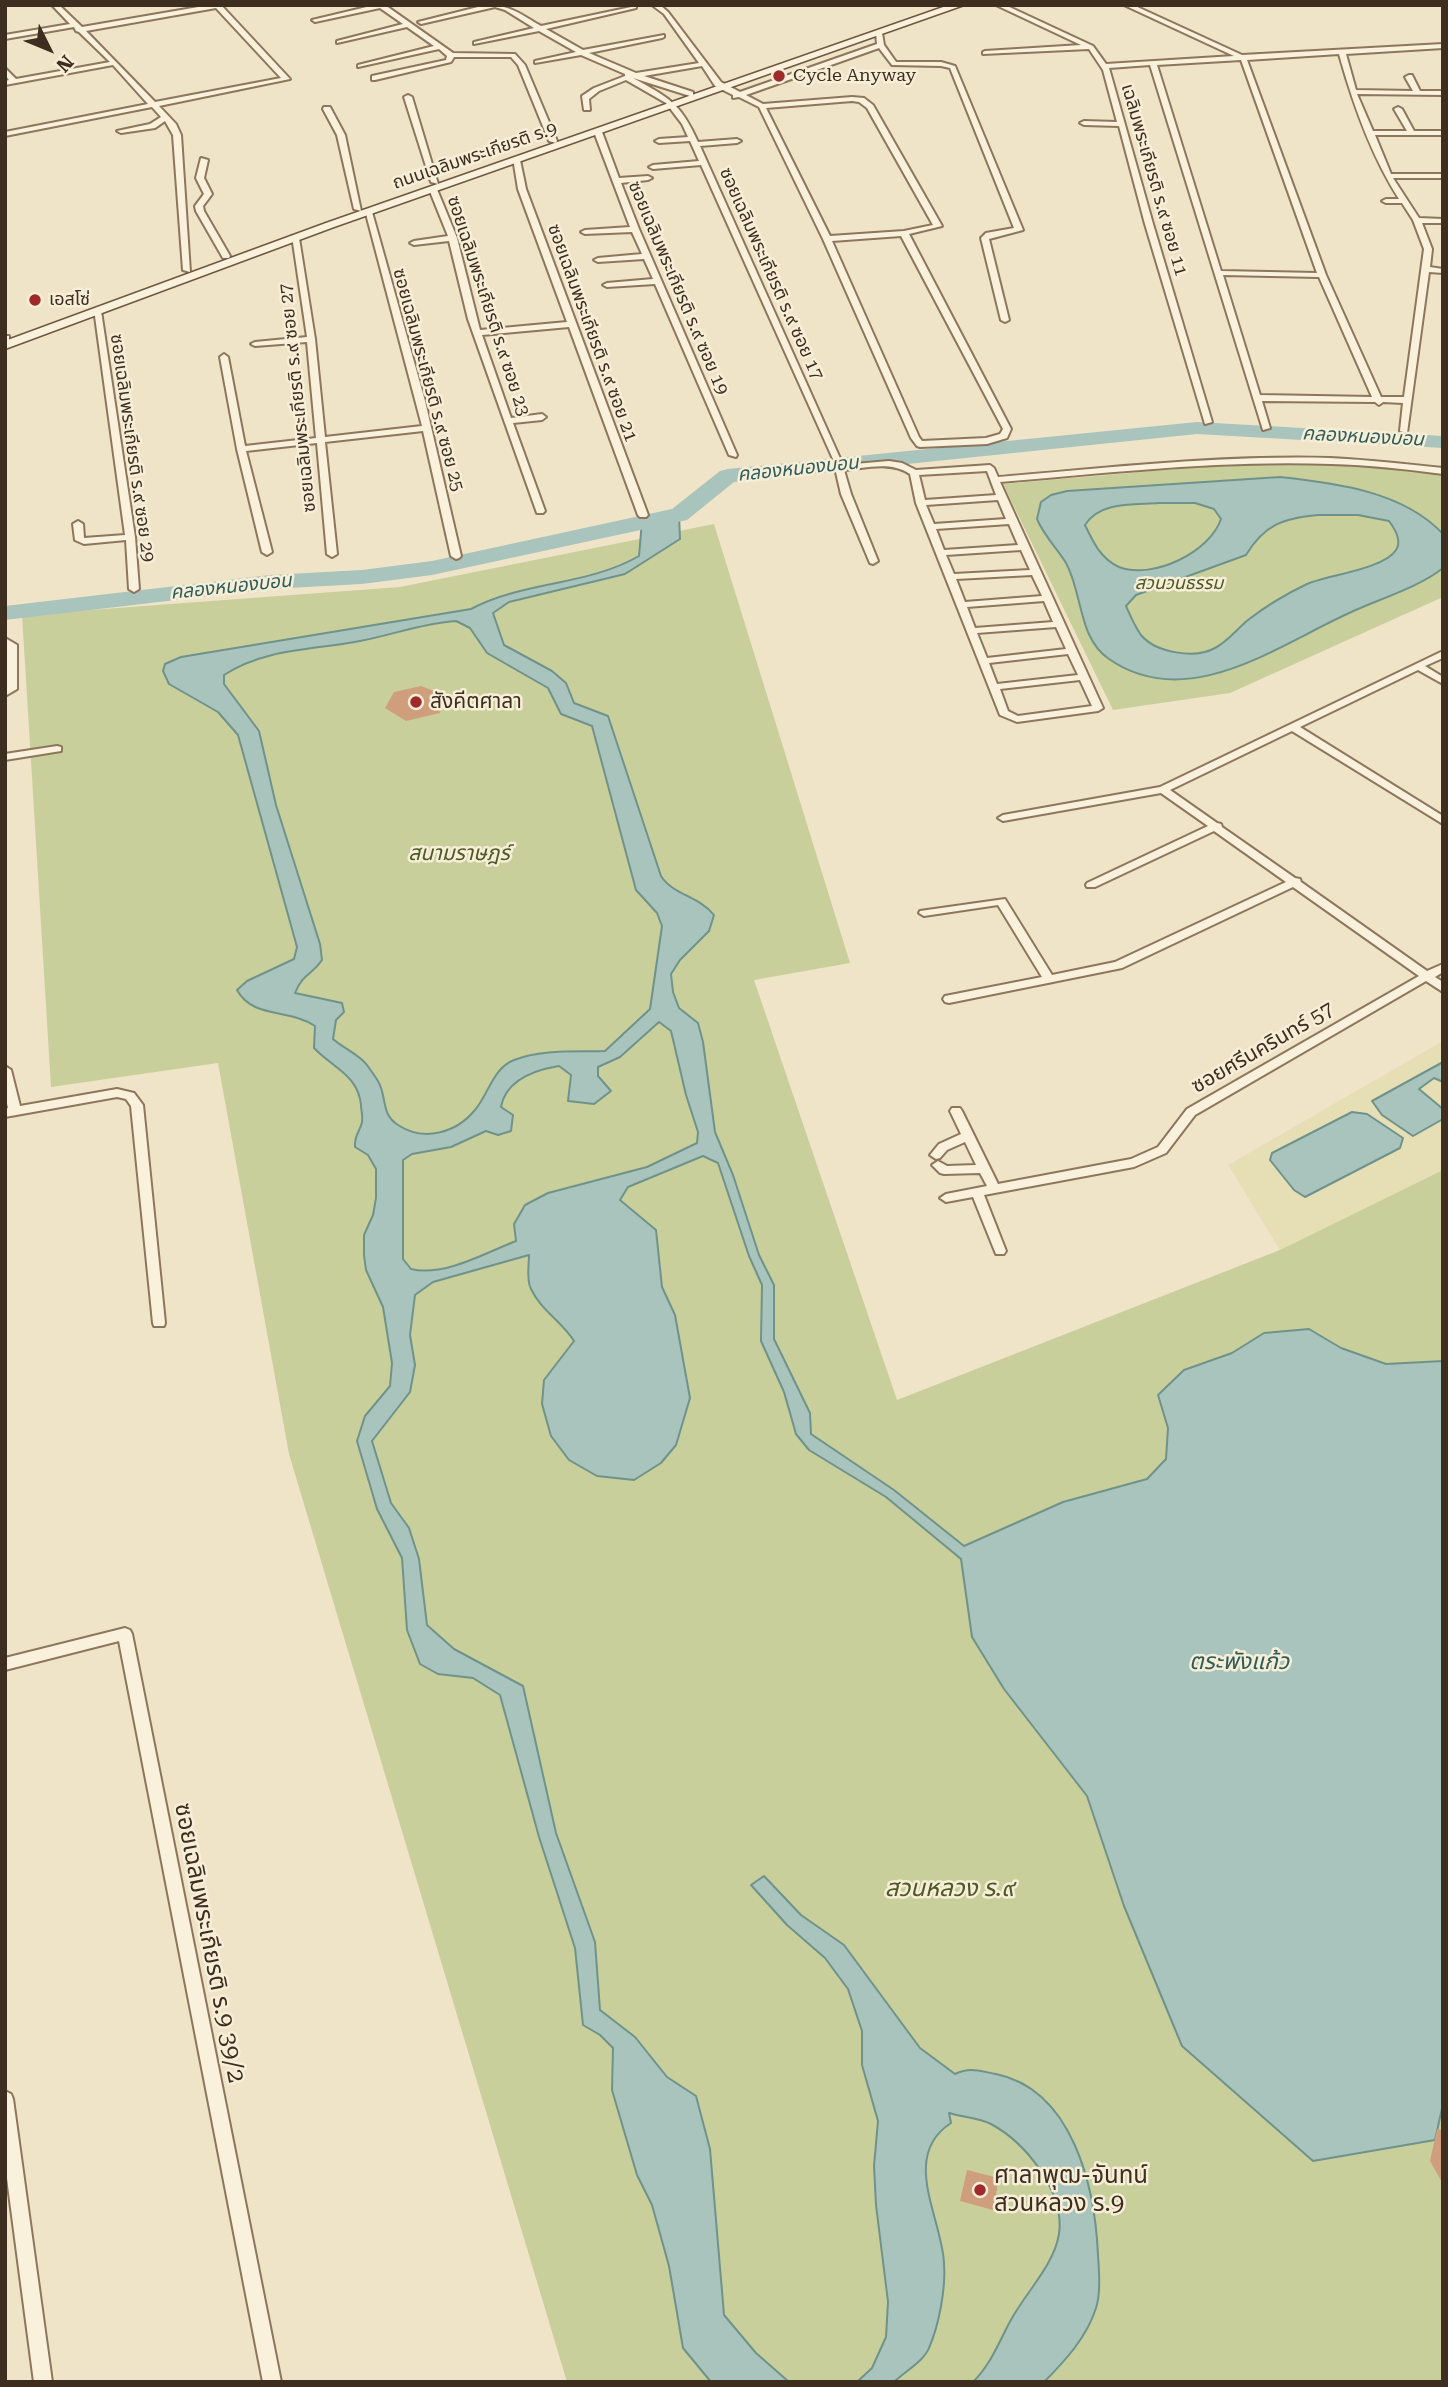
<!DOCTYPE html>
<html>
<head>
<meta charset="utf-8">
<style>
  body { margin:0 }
  #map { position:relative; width:1448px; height:2387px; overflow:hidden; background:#f0e4c8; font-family:"Roboto Serif",serif }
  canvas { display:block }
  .frame { position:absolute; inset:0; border:7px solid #3d2e20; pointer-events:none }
  .north { position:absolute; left:14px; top:14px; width:70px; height:70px; -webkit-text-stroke:5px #f7eed8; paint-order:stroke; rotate:133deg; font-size:19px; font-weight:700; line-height:28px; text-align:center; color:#3d2e20 }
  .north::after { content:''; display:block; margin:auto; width:24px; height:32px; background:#3d2e20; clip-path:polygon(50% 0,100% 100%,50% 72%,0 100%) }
</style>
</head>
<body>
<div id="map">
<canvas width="1448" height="2387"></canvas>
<div class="frame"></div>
<div class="north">N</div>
</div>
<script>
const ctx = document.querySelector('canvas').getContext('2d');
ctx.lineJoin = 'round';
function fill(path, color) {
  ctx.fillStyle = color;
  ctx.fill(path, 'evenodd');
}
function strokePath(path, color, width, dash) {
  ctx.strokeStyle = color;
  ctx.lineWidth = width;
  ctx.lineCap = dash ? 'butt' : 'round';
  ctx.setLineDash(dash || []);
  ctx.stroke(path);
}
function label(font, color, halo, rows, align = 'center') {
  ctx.font = font + ' "Roboto Serif","Noto Sans Thai",serif';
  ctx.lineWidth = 5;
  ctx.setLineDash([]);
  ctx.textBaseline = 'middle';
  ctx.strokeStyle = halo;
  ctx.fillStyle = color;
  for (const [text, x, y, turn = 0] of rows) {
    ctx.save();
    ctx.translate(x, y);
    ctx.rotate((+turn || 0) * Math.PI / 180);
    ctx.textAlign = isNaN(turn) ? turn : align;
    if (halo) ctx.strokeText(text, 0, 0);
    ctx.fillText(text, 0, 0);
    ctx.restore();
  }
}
fill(new Path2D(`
  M1443,1041V1170L1280,1250L1228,1165Z`), '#e6deb5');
fill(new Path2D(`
  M1246,463L1394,466L1443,474V597L1230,693L1113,710L1003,484Z
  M714,524L850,963L754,980L897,1400L1280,1250L1443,1170V2382H567L289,1454L218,1063L51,1087L22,615L400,587Z`), '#c9cf9b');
const water = new Path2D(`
  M1280,477C1335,483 1403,491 1443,534V568C1418,588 1376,600 1347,614C1275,647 1187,713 1109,659C1078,638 1083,594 1066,563C1057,548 1044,536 1037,519L1041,502L1051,495L1067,491ZM1159,503H1195L1214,509L1221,519C1210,552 1153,580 1119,567C1101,559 1093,542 1085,525C1100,501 1134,505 1159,503ZM1318,515H1358L1389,521C1395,529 1402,541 1396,550C1384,569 1328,575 1307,584C1286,594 1266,606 1248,620C1237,629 1228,641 1215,648C1195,659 1156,653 1141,635C1135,627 1130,615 1126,606L1136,595L1246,555C1264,525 1283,518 1318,515Z
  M679,515L680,539L625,574L509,602L493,613L504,645L552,671L566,683L574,703L608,716L661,876C673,895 699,896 714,915L709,931L680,960L671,974L673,992L679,1008L698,1023L703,1042L715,1132L733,1175L759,1255L774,1285V1339L810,1413L811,1434L894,1490L964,1546L1063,1502L1147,1479L1166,1459L1168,1428L1158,1395L1184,1370L1232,1353L1264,1333L1309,1329L1341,1348L1386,1364L1443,1361V2104L1435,2140L1313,2161L1182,2046L1124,1906L1087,1796L1004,1689L972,1637L961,1559L886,1497L809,1450L796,1434L784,1392L761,1341L762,1285L749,1256L718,1163L703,1156L628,1187L620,1200L656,1230L662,1287L675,1315L690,1398L676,1445L661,1463L634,1480L597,1476L569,1460L551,1436L542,1404L544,1380L574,1341C562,1322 540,1309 531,1289C526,1280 529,1265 529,1255L433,1282L415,1295L410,1335L415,1365L410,1392L372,1441L391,1503L409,1528L419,1559L427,1625L454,1649L523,1686L556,1833L595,1942L600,2010L635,2037L667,2077L696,2096L710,2149L724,2315L756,2353L789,2382H711L683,2348L669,2266L652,2205L637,2175L612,2090L613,2048L600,2035L583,2025L575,1948L539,1837L500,1695L473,1678L438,1674L420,1664L407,1630L402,1558L377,1509L357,1441L365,1416L390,1386L392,1363L383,1307L366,1270L364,1255V1235L373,1215L376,1198V1169L368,1155L355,1147C354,1135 360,1132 362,1122C363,1117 361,1110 361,1105C358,1075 333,1068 314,1048L315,1026C288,1008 253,1019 237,990L247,981L294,959L297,947L238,735L218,712L169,684L163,671L165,664L181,657L471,609C523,581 587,586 639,556L642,521ZM456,621L470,628L487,653L548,688L561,714L592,726L636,890L657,913L662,926L650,1009L605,1051C575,1052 542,1049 514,1060C493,1068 488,1095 475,1110C456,1133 424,1142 398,1125C381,1114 387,1099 379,1083C376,1077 371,1071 367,1065C360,1055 343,1048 333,1039L336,1020L344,1012L342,1003L295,993C303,973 312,975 322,960L320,944L276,805L259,731L224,684V675C265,648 314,650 360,641C392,635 423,623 456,621ZM659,1022L671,1031L686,1095L698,1132L697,1143L647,1167L548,1193L525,1205L514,1224L516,1241C485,1253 444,1277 411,1269L403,1259V1160L412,1154L451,1147L486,1131L498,1135L511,1131L513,1115L501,1107C506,1079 535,1070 559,1066L571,1075L568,1101L594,1104L611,1091L598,1076V1067L620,1057Z
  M1443,1062V1082L1434,1078L1419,1089L1443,1109V1119L1413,1136L1382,1115L1372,1101Z
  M1352,1112L1367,1114L1403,1138L1400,1148L1305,1197L1294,1190L1270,1160L1272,1153Z
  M764,1876L801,1915L844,1945L920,2048L955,2074C970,2067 979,2071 996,2074C1073,2090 1095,2187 1098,2255C1099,2271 1101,2293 1096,2308C1087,2337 1065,2361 1044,2382H973C992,2363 999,2341 1012,2318C1027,2291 1054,2265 1059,2234C1065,2192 1026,2143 991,2124C979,2118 962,2117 949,2113L951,2123C900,2156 942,2218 944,2263C946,2288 939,2325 929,2348C924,2361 904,2372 894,2382H857L872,2368L886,2337L888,2302L876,2205L874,2166L878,2121L862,2065V2031L848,1989L825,1958L787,1925L751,1885Z`);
fill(water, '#a9c4bc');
strokePath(water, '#6f938a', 2);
fill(new Path2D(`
  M1197,422L1443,436V448L1197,434L734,482L687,520L432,575L362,584L270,589L5,620V606L270,575L362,570L432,561L672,509L720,471L728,469Z`), '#a9c4bc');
fill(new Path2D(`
  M421,686L444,695L440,713L406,721L385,708L394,692Z
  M1437,2129L1443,2130V2184L1430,2161Z
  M967,2170L999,2178L993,2210L960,2201Z`), '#cf9f7d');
const minor = new Path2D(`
  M52,5H59L82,27L210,5H221L290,79L159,106L176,124L181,135L190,272L183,270L173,135L165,121L155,128L121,133L117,131L150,124L161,117L152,107L5,136V132L148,104L113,65L5,85V81L9,80L5,75V68L16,79L110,62L79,32L76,31L74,27L5,39V35L70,24ZM216,8L281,78L155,102L86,31Z
  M375,5H385L453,53L515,54L525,65L557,141L556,143L549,141L518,65L511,57H454L451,62L375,80H372V76L446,60L447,56L439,49L358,67V65L434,46L407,27L337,43V41L403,24L380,8L315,22L312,20Z
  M486,5C511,5 520,14 541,26L636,6V8L546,29L583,50L664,35V37L662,38L589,53L636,73L699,63L664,14L652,5H660L668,12L721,82L740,92L877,44L876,33L879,31L882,33L884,45L896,62H941L955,66L1023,230L989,239L1009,320L1005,322L1001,320L981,238L986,233L1014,228L950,68L941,66L892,65L879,48L746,95L763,104L852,97L864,98L873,105L942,226L909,234L1011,429L1007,438L987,444L920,447L917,446L911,438L823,239L759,107L739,97L733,98V95L715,86L702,66L644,76L693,92V96H690L633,78C669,98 680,102 698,142L737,139L741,141L737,143L700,146L843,465L889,461L902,463L916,470L990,465L994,468L998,477C1108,468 1219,455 1330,458C1368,460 1405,464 1443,468V474C1406,469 1368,465 1331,464C1220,460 1110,473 1000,482L1103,708L1098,711L1017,722L1000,715L916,503L910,474C891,461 866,468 844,470L851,494L878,561L873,564L870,563L841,494L833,459L701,165L653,169L649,167L653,165L699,161L690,141L659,143L655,141L659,139L688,137L682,124L666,103L626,80L599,91L589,99L590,110H584L582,96L594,88L625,76V74L581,55L535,63V61L576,52L539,31L474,44V42L534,28L505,10L495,7L421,24L418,22ZM852,101L859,102L867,108L933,225L904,231L830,236L766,108ZM901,236L1003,429L1000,434L986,438L922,441L919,437L832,241ZM987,471L996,495L925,500L919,475ZM998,500L1006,519L934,524L926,505ZM1009,524L1018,545L944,550L936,529ZM1021,550L1030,570L954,574L946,555ZM1032,575L1042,596L965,602L956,579ZM1044,601L1053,622L975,628L967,607ZM1056,627L1066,649L987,658L977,633ZM1068,654L1078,675L997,684L989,663ZM1080,680L1092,706L1018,716L1008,711L1000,689Z
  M996,5H1005L1093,46L1106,64L1234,56L1124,5H1133L1242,55L1443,44V48L1346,54L1356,90L1413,91L1405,77L1409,75H1412L1420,91H1443V95L1357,94L1373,131H1407L1394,109L1398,107L1402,109L1414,131H1443V135H1375L1391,174H1443V178H1393L1419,218L1443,219V223H1422L1432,249L1430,267L1443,269V273L1429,272L1407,433L1400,431L1403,403L1383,402L1379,405L1375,402L1262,401L1270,428L1263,430L1150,65L1109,68L1153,224L1212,422L1205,424L1145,224L1119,126L1084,125L1080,123L1084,121L1117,122L1103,70L1089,49L983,54V52L985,51L1081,45ZM1339,54C1353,104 1371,155 1399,199H1386L1382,201L1386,203H1402L1413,220L1424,249L1404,397H1381L1326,275L1247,60ZM1241,60L1317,273L1221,271L1157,65ZM1223,275L1319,277L1372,397L1260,395Z
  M408,95L412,97L438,184L431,182L404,97Z
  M324,107H330L345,135L361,211L354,209L337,135L323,109Z
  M595,130L602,132L619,178L648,176L652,178L648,180L621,183L639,229L737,455L736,457L729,455L655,284L607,287L603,285L607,283L653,279L644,259L598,262L594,260L598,258L642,254L632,232L585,234L581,232L585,230L630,227L594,132Z
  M201,158L208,160L204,178L212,194L203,206L204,211L230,256L229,258H223L196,211L195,206L204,194L196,178Z
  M513,158L520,160L526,189L648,515L646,517H640L638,515L569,327L482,335L511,418L542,414L546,417L542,420L513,423L545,511L543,513H537L468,319L449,241L414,245L410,243L414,241L448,236L429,189L436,187L457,238L480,330L567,322L518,189Z
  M365,210L372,212L425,401L461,556L459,558L456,559L451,556L423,431L325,442L337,554L332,557L327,554L317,443L246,451L272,552L267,555L262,552L237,449L220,357L224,354L228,357L245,446L316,438L307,342L255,346L251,344L255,342L307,337L292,236L299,238L315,339L325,437L422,426Z
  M94,309L101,311L135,537L139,589L134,592L129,589L126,540L84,544L75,540L73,524L78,521L83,524L84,538L125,535Z
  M5,336H9V340H5Z
  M5,638L17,645V689L5,696L7,646L5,645Z
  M1443,651V658L1425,666L1443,677V684L1418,670L1300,727L1443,816V824L1292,731L1170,790L1217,823L1221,824L1222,827L1295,878L1300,879L1301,882L1427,971L1443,964V972L1435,977L1443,982V992L1426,981L1195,1115L1166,1153L1134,1167L984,1195L1006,1251L1004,1254H996L973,1197L946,1202L940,1198L946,1194L987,1186L980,1173L944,1174L940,1173L932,1165L938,1161L947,1166L976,1165L965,1142L947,1150L940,1158L936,1159L930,1155L939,1144L961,1134L950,1111L952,1108H960L962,1111L998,1184L1131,1159L1158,1147L1187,1109L1419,976L1293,887L1122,968L949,1003L945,1002L943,999L945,996L1042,977L998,905L924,916L919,913L920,911L1005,899L1052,975L1115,962L1286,882L1214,831L1095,887H1087L1086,885L1087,883L1208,826L1161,793L1003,821L998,818L1003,815L1160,787Z
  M57,746L61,747V751L5,760V754Z
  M5,1066L11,1070L20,1106L117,1089L134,1093L143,1105L165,1323L164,1326H154L153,1323L131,1106L126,1099L117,1097L5,1117V1109L8,1108L5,1095Z
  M125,1628L130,1630L132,1634L281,2382H263L119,1641L5,1670V1658Z
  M5,2091L11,2094L13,2099L52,2382H34L5,2163Z`);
const secondary = new Path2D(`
  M949,5H964L334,227L5,349V341L326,223Z`);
strokePath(minor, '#8d765c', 4);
strokePath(secondary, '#6f573f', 3);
fill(minor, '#faf1dc');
fill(secondary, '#faf1dc');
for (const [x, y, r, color] of [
  [779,76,7,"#9e2a2b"],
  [35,300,7,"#9e2a2b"],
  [416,702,7,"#9e2a2b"],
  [980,2190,7,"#9e2a2b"]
]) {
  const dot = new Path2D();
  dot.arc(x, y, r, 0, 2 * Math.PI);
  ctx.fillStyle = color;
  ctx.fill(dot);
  strokePath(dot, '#f7eed8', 2.5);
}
label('18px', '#3d2e20', '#f7eed8', [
  ["Cycle Anyway",793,76],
  ["เอสโซ่",49,300]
], 'left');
label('18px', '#3d2e20', '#f7eed8', [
  ["ถนนเฉลิมพระเกียรติ ร.9",475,156,-19],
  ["เฉลิมพระเกียรติ ร.๙ ซอย 11",1154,180,74],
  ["ซอยเฉลิมพระเกียรติ ร.๙ ซอย 17",771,274,66],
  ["ซอยเฉลิมพระเกียรติ ร.๙ ซอย 19",678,288,67],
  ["ซอยเฉลิมพระเกียรติ ร.๙ ซอย 23",488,306,72],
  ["ซอยเฉลิมพระเกียรติ ร.๙ ซอย 21",592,333,70],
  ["ซอยเฉลิมพระเกียรติ ร.๙ ซอย 25",428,380,75],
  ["ซอยเฉลิมพระเกียรติ ร.๙ ซอย 27",298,398,-96],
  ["ซอยเฉลิมพระเกียรติ ร.๙ ซอย 29",132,448,82]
]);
label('italic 18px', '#4d5a26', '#f7eed8', [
  ["สวนวนธรรม",1179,584]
]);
label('italic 19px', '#2f5d5a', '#f7eed8', [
  ["คลองหนองบอน",1363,437,3],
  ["คลองหนองบอน",798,469,-6],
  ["คลองหนองบอน",231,587,-6]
]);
label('21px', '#3d2e20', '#f7eed8', [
  ["สังคีตศาลา",430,702]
], 'left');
label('italic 21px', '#4d5a26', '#f7eed8', [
  ["สนามราษฎร์",459,854]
]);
label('21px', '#3d2e20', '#f7eed8', [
  ["ซอยศรีนครินทร์ 57",1263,1048,-30]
]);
label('italic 23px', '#2f5d5a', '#f7eed8', [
  ["ตระพังแก้ว",1239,1662]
]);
label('italic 24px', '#4d5a26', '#f7eed8', [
  ["สวนหลวง ร.๙",949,1889]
]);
label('24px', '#3d2e20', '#f7eed8', [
  ["ซอยเฉลิมพระเกียรติ ร.9 39/2",209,1943,79]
]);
label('24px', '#3d2e20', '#f7eed8', [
  ["ศาลาพุฒ-จันทน์",994,2176],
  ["สวนหลวง ร.9",994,2204]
], 'left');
</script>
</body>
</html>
